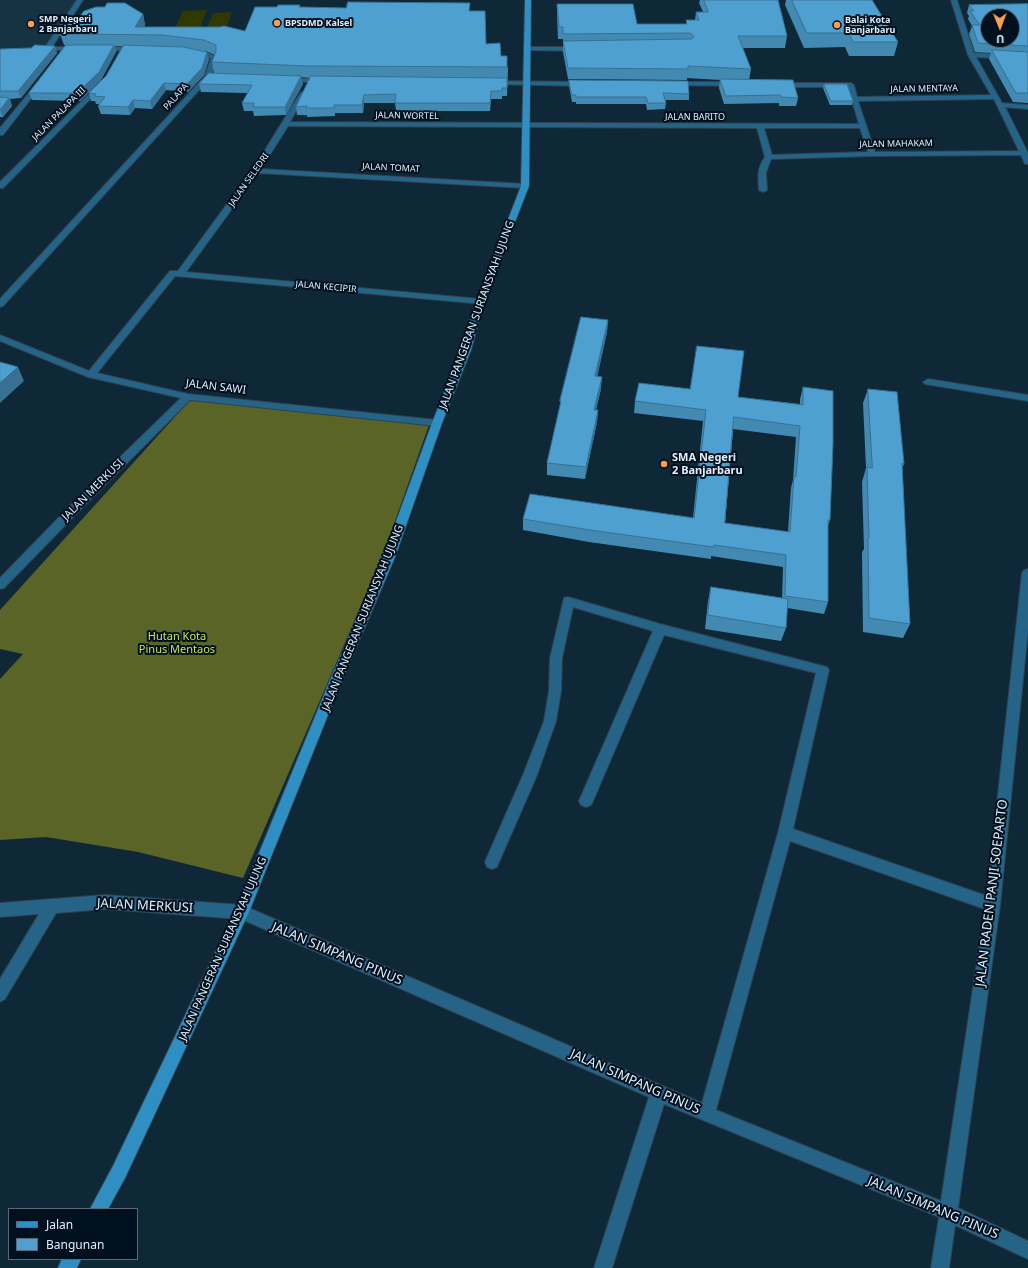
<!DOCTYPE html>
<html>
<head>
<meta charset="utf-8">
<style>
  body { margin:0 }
  #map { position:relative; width:1028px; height:1268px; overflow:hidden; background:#0e2837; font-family:"Noto Sans",sans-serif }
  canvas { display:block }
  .legend { position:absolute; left:8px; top:1208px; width:130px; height:52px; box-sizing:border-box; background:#00101e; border:1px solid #596976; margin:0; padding:5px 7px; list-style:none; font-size:12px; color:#dfeff9 }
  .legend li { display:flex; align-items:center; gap:8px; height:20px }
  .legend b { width:20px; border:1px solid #596976 }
  .north { position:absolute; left:980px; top:8px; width:40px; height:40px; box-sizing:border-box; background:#00101e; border:1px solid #596976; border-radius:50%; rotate:179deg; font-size:11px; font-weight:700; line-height:16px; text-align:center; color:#dfeff9 }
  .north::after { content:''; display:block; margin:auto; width:14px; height:18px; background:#fc9e52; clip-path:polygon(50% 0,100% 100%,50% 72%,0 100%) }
</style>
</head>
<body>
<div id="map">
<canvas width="1028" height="1268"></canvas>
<ul class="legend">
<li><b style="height:5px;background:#2f8fc2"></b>Jalan</li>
<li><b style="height:11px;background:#4ea0d0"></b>Bangunan</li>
</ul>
<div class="north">U</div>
</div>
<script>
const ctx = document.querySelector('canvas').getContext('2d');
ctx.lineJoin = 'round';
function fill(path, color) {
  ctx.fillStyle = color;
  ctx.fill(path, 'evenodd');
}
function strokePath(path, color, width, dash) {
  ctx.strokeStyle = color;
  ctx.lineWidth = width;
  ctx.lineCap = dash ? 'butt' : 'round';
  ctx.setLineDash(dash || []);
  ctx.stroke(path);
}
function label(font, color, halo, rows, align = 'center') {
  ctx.font = font + ' "Noto Sans",sans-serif';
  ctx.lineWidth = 4;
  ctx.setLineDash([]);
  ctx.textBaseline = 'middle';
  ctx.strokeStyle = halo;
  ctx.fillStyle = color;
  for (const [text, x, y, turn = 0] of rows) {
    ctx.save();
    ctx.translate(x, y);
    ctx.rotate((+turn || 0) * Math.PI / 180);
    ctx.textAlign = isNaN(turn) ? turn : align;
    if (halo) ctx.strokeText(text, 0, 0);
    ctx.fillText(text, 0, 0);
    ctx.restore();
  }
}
fill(new Path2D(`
  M0,0H78L45,48H0Z`), '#163344');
fill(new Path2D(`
  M207,10L198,33H173L183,11Z
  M232,12L225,32H205L213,13Z`), '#323900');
fill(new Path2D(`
  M191,399L429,425L383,555L243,878L138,852L46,837L0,840V679L23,654L0,649V610Z`), '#5a6427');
const minor = new Path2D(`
  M77,0H83L52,47H79L81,48V50H39V48L45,47Z
  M951,0H957L974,53L1028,56V60L976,57L1002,103L1028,105V109L1005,107L1028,153V164H1025L1021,155L872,156L771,159L766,173L767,190L763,192L759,190C758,177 757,168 765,157L757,128L288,126L261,169L525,184L529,186L525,188L258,173L186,272L480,299L483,300L484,302L483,304L175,276L97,373L188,394L437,420L442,423L437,426L190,400L81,509L4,588L0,589V578L73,503L181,398L88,377L0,341V335L89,371L170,271H178L257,163L301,92L306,93L290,122L859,124L848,87H779L776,85L779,83H851L854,85L857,97L991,95L968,55ZM994,99L1019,151L875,152L858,101ZM764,128H860L868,152L772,155Z
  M99,47H137L140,49L137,51L97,50V48Z
  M527,47H579L582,49L579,51L525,50L524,49Z
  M193,49L206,52L217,57V62L210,78L3,306L0,307V299L205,76L211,58L191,52L190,51Z
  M287,78L325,79L328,81L325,83L285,81V79Z
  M491,81L585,82L588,84L585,86L489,84V82Z
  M38,82L43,83L3,135H0V128Z
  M673,82H735L738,84L735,86L671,85V83Z
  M99,84L104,85L3,188H0V182Z
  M928,379L1028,395V401L925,384L923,382Z
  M1028,569V630L1000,905L958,1208L1028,1241V1259L955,1225L949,1268H931L939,1217L664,1104L612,1268H594L649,1097L241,919L105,909L56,913L5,999L0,1002V979L39,914L0,917V903L105,895L242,905L702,1103L778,833L816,673L664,635L593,801L591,805L586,807L581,805L579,801L653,631L573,607L562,658L561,691L556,721L537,775L499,862L497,867L492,869L487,867L485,862L523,775L544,721L549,691L550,658L564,598L568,597L660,624L827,667L829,670L793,829L987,896L1022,573L1024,570ZM790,841L985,909L941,1201L716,1110Z`);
const major = new Path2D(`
  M525,0H531L529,186L484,302L471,350L442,423L395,557L342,680L249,912L125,1178L108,1209H90L113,1166L236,909L330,680L383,557L432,423L461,350L476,302L521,186Z
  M62,1259H81L77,1268H58Z`);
strokePath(minor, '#31414e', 2);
strokePath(major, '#31414e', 2);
fill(minor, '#256487');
fill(major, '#2f8fc2');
fill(new Path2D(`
  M700,0H778L787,36L785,48H743L751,69L749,80L798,98L796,106H779V103L724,104L719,88L720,80L687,78V80L568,79L563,52V39H558L557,16V4L637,24H686V20H695L696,12H703L699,3Z
  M786,0H872L898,42L894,56H849L845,47L804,48L785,5Z
  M1028,4V103L1013,102L989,59L991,53L975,52L969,34L972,26L968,19L969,16L967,13L969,5Z
  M300,5V7L470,11L486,44L501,56L508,68L507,96H502V99H491L490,111H396L395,103H364L363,113H335V116L307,117V115H297L296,107L310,78L301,77L303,84L286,115L254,116L253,111H244L242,103L248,93L201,92L199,84L214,73L212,62L215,55L206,51H202L209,59L204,75L188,92L166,90L152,109L135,108L130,115L101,114L98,106L100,104H96L95,101H91L89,93L106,76L123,46H115L116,52L101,80L80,101L32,100L29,93L66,45H64L60,34L77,20L143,14L145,25L144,27L245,31L277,7Z
  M55,46L57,53L21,98L10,99L12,106L3,117H0V49L31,48Z
  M569,80L689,94V100H665L666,103L665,109L647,110L646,104H576V102H572L569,86Z
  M824,84L853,101L852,105H830L823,88Z
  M608,320L607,332L597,376L601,389L596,410H598L597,422L585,479L547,475V463L560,408V401Z
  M803,387L830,520L828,526V602L824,614L787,608L786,628L781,641L705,629L708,601L711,587L782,598L783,567L711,556V559L589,542L523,530V519L693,518L703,421L634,413L635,401L738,397L800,404V399ZM733,429L796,437L793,480L791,488L788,532L725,523Z
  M868,389L904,464L902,468L910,624L903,638L863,632L862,552L864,549L862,482L866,468L863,403Z`), '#438ab3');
fill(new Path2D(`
  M143,14L145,25L140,35L135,27Z
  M114,45L116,52L101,80L80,101L77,93Z
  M55,46L57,53L21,98L18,91Z
  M207,52L209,59L204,75L188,92L187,84Z
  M301,76L303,84L286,115L285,107Z
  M164,83L166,90L152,109L150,101Z
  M364,95V103L363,113L362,105Z
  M9,98L12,106L3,117L0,110Z
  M133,100L135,108L130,115L128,107Z
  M608,320L607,332L595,388V376Z
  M18,367L24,381L0,403V383Z
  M602,377L601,389L593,422L594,410Z
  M598,410L597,422L585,479L586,467Z`), '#377092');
const building = new Path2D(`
  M704,0H778L787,36H738L751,69L688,66V69L568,68L563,41L692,39L694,36L690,33L563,34V27H559L557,4H633L637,24H687L686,20H699L696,12H708Z
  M792,0H872L898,42H853L849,33H807Z
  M348,2L470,3L469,11H485L486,44L500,43L501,56H507V67L307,66L212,62L216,51V45L204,40L162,35L60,34L71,20H77L84,11L96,7H105L107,3H125L143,14L135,27H220L224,26L245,31L255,7H277L278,5H300L299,7L346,8Z
  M1028,4V46L978,43L972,25H980L970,11H974L969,5ZM988,16H1012V40H988Z
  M35,45L55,46L18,91H0V49L31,48Z
  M66,45H114L99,72L77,93H29Z
  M124,45L183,47L207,52L202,68L187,84L164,83L150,101L133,100L128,107L98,106L105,97L94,96L96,94L89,93L106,76Z
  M992,50L1028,52V93H1016Z
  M209,73L301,76L285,107H253L254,103H242L252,85L199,84Z
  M311,76L507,78V88H502V91H491L490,103H395L396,94L364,95L362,105H334V108H306L307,106L296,107Z
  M720,79L793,80L798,98L781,97L780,95L726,96Z
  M569,80L688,81L689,94L663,93L666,103H648L646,97H576V95H572Z
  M824,84H847L853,101H831Z
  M0,97L9,98L0,110Z
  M581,317L608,320L595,376L602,377L594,410H598L586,467L547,463L561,401H560Z
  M697,346L744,351L738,397L803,405V387L833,391V444L830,520H828V602L785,596L786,555L714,545L713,547L590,530L523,519L530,494L694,518L706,410L635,401L639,383L690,389ZM734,417L800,426L796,477L794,476L790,532L725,523Z
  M0,362L18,367L0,383Z
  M868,389L897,392L904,464L902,463L910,624L869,618L868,538H869L867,467L872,468Z
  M711,587L788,599L786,628L708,615Z`);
fill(building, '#4ea0d0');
strokePath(building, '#377092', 1);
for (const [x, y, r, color] of [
  [277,23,4,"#fc9e52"],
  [31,24,4,"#fc9e52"],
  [837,25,4,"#fc9e52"],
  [664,464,4,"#fc9e52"]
]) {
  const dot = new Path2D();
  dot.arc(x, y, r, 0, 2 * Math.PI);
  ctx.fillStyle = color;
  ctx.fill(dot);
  strokePath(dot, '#00101e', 1.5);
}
label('bold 9px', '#dfeff9', '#00101e', [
  ["SMP Negeri",39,19],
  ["2 Banjarbaru",39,29],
  ["Balai Kota",845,20],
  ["Banjarbaru",845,30],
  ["BPSDMD Kalsel",285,23]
], 'left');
label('9px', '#dfeff9', '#00101e', [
  ["JALAN MENTAYA",924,89,-1],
  ["PALAPA",176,97,-48],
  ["JALAN PALAPA III",59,114,-45],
  ["JALAN WORTEL",407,116,1],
  ["JALAN BARITO",695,117],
  ["JALAN MAHAKAM",896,144,-1],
  ["JALAN TOMAT",391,168,3],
  ["JALAN SELEDRI",249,180,-55],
  ["JALAN KECIPIR",326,287,5]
]);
label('11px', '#dfeff9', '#00101e', [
  ["JALAN PANGERAN SURIANSYAH UJUNG",477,315,-70],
  ["JALAN SAWI",216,387,7],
  ["JALAN MERKUSI",93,490,-45],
  ["JALAN PANGERAN SURIANSYAH UJUNG",363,618,-68],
  ["JALAN PANGERAN SURIANSYAH UJUNG",223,949,-66]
]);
label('bold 11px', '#dfeff9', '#00101e', [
  ["SMA Negeri",672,458],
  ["2 Banjarbaru",672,471]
], 'left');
label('11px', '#cde24d', '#00101e', [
  ["Hutan Kota",177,637],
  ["Pinus Mentaos",177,650]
]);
label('13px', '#dfeff9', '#00101e', [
  ["JALAN RADEN PANJI SOEPARTO",992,893,-83],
  ["JALAN MERKUSI",145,906,3],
  ["JALAN SIMPANG PINUS",337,954,23],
  ["JALAN SIMPANG PINUS",635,1082,24],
  ["JALAN SIMPANG PINUS",933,1208,23]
]);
</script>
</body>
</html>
